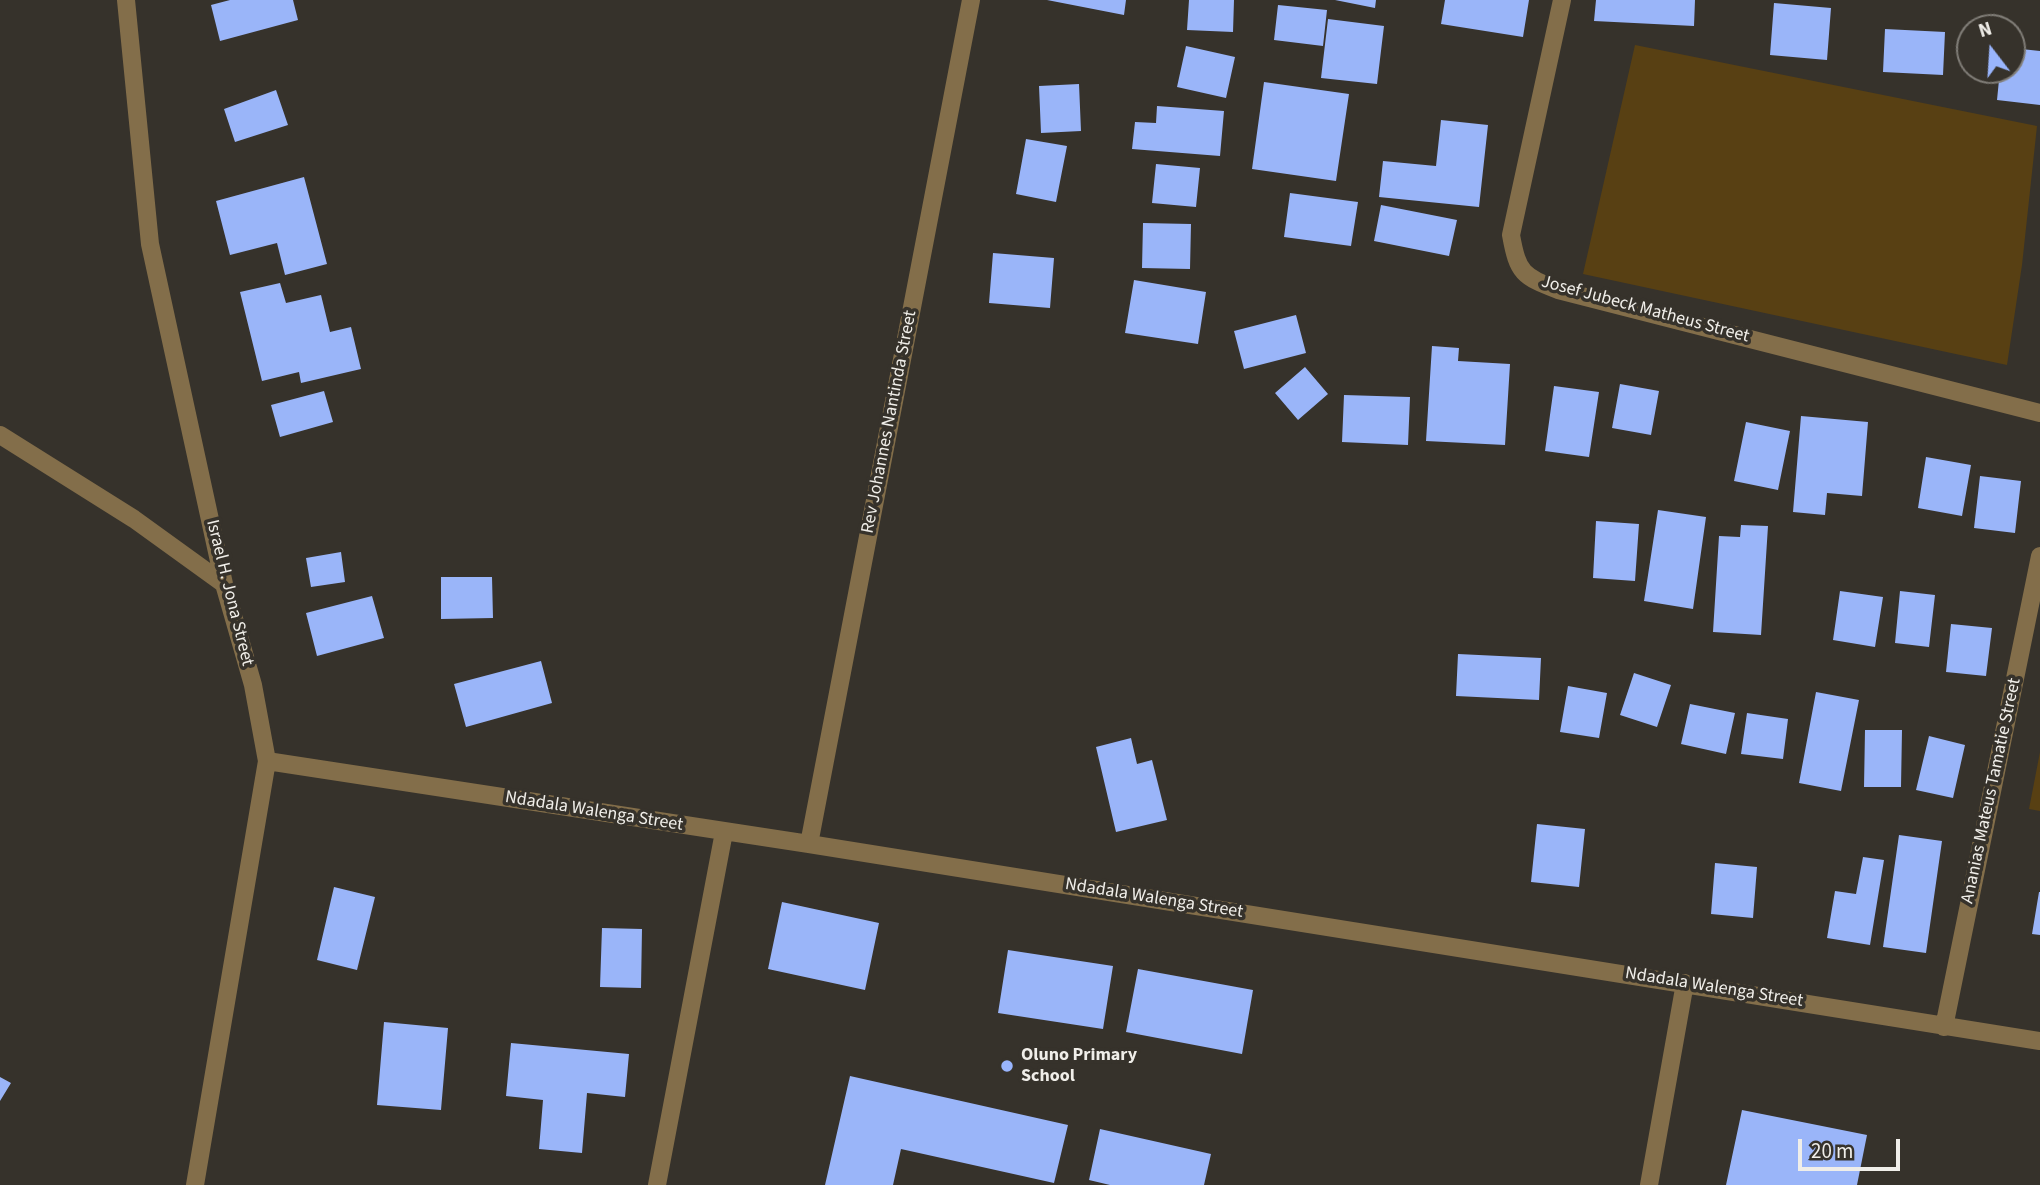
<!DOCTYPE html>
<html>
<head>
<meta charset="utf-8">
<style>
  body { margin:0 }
  #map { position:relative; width:2040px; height:1185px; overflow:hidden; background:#36322b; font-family:"Source Sans 3",sans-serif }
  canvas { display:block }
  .north { position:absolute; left:1956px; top:14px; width:70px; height:70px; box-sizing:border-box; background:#36322b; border:2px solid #807d77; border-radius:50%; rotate:343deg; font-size:19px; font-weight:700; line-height:28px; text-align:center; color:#f0eee9 }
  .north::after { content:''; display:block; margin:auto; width:24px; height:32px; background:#99b5fd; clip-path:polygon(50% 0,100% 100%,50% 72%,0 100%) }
  .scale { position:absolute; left:1798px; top:1139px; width:102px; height:32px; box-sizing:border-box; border:4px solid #f0eee9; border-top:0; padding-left:9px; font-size:21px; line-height:24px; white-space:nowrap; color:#f0eee9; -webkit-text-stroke:5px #36322b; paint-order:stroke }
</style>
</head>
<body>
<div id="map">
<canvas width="2040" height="1185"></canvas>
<div class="north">N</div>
<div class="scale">20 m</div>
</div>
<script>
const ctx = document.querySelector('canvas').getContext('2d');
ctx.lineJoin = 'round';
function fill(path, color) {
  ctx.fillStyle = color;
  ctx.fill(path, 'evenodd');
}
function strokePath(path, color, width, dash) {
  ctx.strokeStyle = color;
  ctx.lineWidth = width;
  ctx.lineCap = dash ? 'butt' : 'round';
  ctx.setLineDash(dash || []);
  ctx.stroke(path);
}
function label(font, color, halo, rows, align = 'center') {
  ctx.font = font + ' "Source Sans 3",sans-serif';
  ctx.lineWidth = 7;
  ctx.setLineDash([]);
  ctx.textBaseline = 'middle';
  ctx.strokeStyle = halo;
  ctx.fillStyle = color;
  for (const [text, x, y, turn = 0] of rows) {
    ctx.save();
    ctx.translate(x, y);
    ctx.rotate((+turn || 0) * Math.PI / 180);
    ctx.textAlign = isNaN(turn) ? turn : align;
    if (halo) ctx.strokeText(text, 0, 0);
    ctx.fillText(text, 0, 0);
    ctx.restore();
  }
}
fill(new Path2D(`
  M1635,45L2037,126L2022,265L2007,365L1583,274Z
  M2040,752V811L2029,809Z`), '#584013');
fill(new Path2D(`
  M230,0H293L298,20L220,41L211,5Z
  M1047,0H1126L1124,15Z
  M1189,0H1234L1233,32L1187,30Z
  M1335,0H1376L1375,8Z
  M1445,0H1529L1523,37L1441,24Z
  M1596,0H1695L1694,26L1594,21Z
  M1774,3L1831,8L1827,60L1770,55Z
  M1278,5L1327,10L1323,46L1274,40Z
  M1328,19L1384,26L1377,84L1321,78Z
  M1885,29L1945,32L1943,75L1883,72Z
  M1186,46L1235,57L1226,98L1177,87Z
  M2012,48L2040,51V105L1997,100L2000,70H2012Z
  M1264,82L1349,94L1336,181L1252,169Z
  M1079,84L1081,131L1041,133L1039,86Z
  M276,90L288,125L235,142L224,109Z
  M1157,106L1224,111L1220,156L1132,149L1135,122L1156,123Z
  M1441,120L1488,125L1479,207L1379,197L1383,161L1436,166Z
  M1026,139L1067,146L1056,202L1016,194Z
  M1156,164L1200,168L1196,207L1152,203Z
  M304,177L327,264L285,275L277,243L230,255L216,201Z
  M1290,193L1358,202L1351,246L1284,237Z
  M1381,205L1457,220L1449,256L1374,241Z
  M1143,223L1191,224L1190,269L1142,268Z
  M993,253L1054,258L1050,308L989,303Z
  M1134,280L1206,292L1198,344L1125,333Z
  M280,283L286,303L321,295L330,332L351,327L361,369L301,383L299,372L262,381L240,292Z
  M1296,315L1306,353L1244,369L1234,331Z
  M1432,346L1459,348L1458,361L1510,364L1505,445L1426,441Z
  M1305,367L1328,394L1298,420L1275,393Z
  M1620,384L1659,391L1651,435L1612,428Z
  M1554,386L1599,392L1589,457L1545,451Z
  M324,391L333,422L280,437L271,405Z
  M1344,395L1410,397L1408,445L1342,442Z
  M1801,416L1868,422L1862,496L1827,493L1825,515L1793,512Z
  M1746,422L1790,431L1778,490L1734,481Z
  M1926,457L1971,465L1962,516L1918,508Z
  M1980,476L2021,481L2015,533L1974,528Z
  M1658,510L1706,517L1693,609L1644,601Z
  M1596,521L1639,524L1635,581L1593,578Z
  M1741,525L1768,526L1761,635L1713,632L1719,536L1740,537Z
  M341,552L345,582L311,587L306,558Z
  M441,577H492L493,618L441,619Z
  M1840,591L1883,597L1875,647L1833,640Z
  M1900,591L1935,595L1929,647L1895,643Z
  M372,596L384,638L317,656L306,613Z
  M1951,624L1992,628L1986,676L1946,672Z
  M1458,654L1541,658L1539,700L1456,696Z
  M541,661L552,703L466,727L454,684Z
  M1634,673L1671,685L1657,727L1620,715Z
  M1568,686L1607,693L1599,738L1560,732Z
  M1816,692L1859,700L1841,791L1799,783Z
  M1690,704L1735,713L1726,754L1681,744Z
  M1747,713L1788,719L1783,759L1741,754Z
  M1865,730H1902L1901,787H1864Z
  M1929,736L1965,745L1953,798L1916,790Z
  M1131,738L1137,764L1152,760L1167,820L1116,832L1096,747Z
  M1537,824L1585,829L1579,887L1531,882Z
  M1899,835L1942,841L1926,953L1883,947Z
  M1863,857L1884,860L1870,945L1827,938L1835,891L1856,894Z
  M1715,863L1757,867L1753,918L1711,914Z
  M334,887L375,897L357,970L317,960Z
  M2039,892H2040V935L2032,934Z
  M782,902L879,923L865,990L768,969Z
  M602,928L642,929L641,988L600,987Z
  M1008,950L1113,966L1103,1029L998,1013Z
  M1138,969L1253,990L1242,1054L1126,1032Z
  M384,1022L448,1028L441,1110L377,1105Z
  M511,1043L629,1054L625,1097L587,1093L582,1153L539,1149L543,1100L506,1096Z
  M850,1076L1068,1125L1054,1183L901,1149L893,1185H825Z
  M0,1077L11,1083L0,1101Z
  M1742,1110L1867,1135L1857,1185H1726Z
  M1100,1129L1211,1154L1204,1185H1110L1089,1180Z`), '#9ab5f9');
strokePath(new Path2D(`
  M126,0L150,244L224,584L253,685L267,761L195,1185
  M1562,0L1511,235C1518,274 1523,276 1558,290L2040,413
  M0,435L134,519L224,584
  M267,761L809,844L2040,1041
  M809,844L971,0
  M1944,1027L2040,556
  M657,1185L724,832
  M1649,1185L1685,983`), '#836e4a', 18);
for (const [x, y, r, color] of [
  [1007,1066,7,"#99b5fd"]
]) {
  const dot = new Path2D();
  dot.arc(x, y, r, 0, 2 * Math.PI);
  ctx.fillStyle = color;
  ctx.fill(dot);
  strokePath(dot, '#36322b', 2.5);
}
label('18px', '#f0eee9', '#36322b', [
  ["Josef Jubeck Matheus Street",1645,310,15],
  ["Rev Johannes Nantinda Street",890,422,-79],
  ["Israel H. Jona Street",229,593,76],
  ["Ananias Mateus Tamatie Street",1992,791,-78],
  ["Ndadala Walenga Street",594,812,9],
  ["Ndadala Walenga Street",1154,899,9],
  ["Ndadala Walenga Street",1714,988,9]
]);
label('bold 18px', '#f0eee9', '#36322b', [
  ["Oluno Primary",1021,1056],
  ["School",1021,1077]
], 'left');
</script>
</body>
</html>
